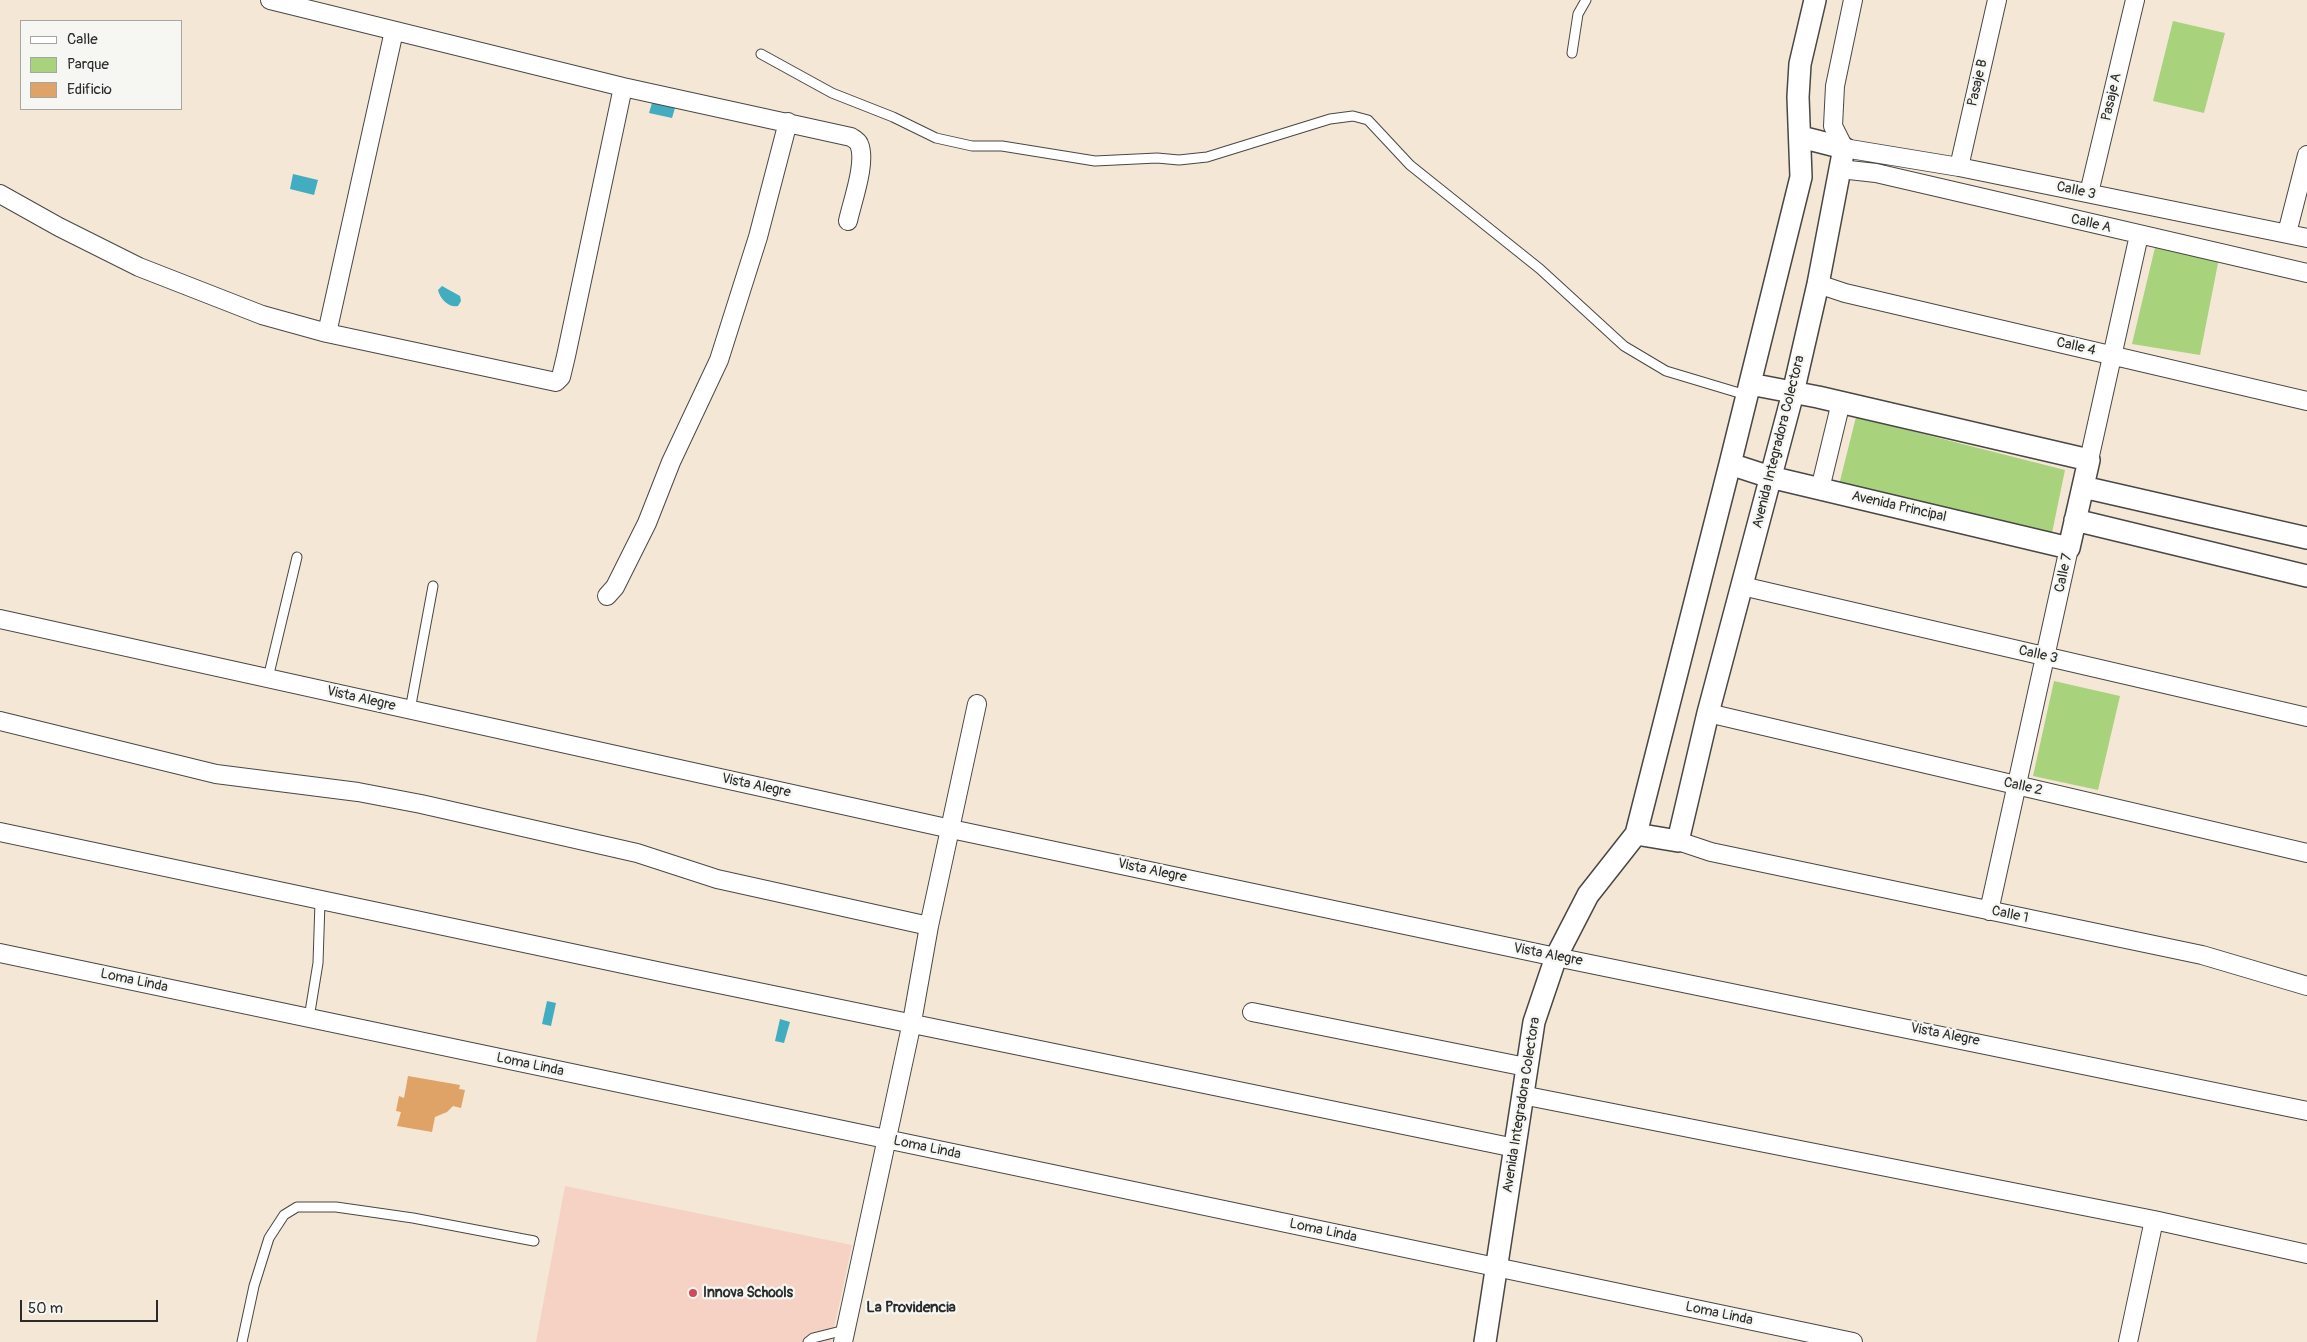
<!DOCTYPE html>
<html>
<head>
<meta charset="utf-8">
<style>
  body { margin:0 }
  #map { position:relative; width:2307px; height:1342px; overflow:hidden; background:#f4e7d6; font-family:Pangolin,sans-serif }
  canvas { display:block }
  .legend { position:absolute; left:20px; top:20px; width:162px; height:90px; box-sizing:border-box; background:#f6f6f2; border:1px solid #a5a5a2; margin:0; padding:6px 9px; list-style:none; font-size:15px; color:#2b2b2b }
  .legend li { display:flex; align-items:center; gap:10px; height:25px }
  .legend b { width:25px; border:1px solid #a5a5a2 }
  .scale { position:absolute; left:20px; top:1300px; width:138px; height:22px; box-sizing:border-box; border:2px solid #2b2b2b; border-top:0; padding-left:6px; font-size:15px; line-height:18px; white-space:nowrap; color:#2b2b2b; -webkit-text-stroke:4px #f6f6f2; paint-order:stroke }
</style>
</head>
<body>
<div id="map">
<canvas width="2307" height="1342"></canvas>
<ul class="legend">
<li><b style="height:6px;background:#fff"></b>Calle</li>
<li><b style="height:14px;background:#a9d27d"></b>Parque</li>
<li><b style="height:14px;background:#dfa367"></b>Edificio</li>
</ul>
<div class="scale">50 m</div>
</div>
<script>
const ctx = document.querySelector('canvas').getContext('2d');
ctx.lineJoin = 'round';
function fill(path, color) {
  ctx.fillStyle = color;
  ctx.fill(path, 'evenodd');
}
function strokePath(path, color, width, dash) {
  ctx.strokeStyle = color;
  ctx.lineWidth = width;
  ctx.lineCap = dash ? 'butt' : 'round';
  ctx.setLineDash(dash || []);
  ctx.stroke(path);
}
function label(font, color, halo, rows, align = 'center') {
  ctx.font = font + ' Pangolin,sans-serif';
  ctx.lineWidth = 4.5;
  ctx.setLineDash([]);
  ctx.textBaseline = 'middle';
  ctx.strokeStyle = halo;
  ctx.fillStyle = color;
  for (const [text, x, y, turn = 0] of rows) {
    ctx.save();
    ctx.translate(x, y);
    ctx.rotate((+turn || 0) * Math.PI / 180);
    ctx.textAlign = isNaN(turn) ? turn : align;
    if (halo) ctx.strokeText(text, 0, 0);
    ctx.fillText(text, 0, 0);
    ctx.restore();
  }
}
fill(new Path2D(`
  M565,1186L852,1245L831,1342H536Z`), '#f6d2c4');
fill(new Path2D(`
  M2173,21L2225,33L2204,113L2153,101Z
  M2157,239L2220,253L2200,355L2132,344Z
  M1856,417L2065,470L2052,533L1839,485Z
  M2054,681L2120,696L2098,790L2033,776Z`), '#a9d27d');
fill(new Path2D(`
  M652,103L675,108L672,118L649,113Z
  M293,174L318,180L314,195L290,189Z
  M442,286L460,296L461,301L458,306C449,308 440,299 438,290Z
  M547,1001L556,1003L551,1026L542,1024Z
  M780,1019L790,1022L784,1043L775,1041Z`), '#42adc0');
fill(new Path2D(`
  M408,1076L460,1085L459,1089L465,1090L461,1108L453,1106L447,1112L435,1117L432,1132L397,1126L401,1112L396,1111L399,1096L404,1098Z`), '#dfa367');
const service = new Path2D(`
  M1572,53L1578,14L1586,0
  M761,54L832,93L893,117L936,138L972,146H1002L1095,161L1157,158L1179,160L1207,157L1330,119L1353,116L1368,120L1410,165L1540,269L1624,346L1666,371L1746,395
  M268,678L297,557
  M410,710L433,586
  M309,1018L318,963L320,902
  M242,1342L254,1286L269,1238L284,1215L297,1207H336L413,1218L534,1241
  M808,1342L813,1338L845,1330`);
const minor = new Path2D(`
  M270,0L623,87L851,137C854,139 858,141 859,144C867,162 852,202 848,221
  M1853,0L1835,86L1833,126L1844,148L1959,167L2307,238
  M1959,167L1997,0
  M1840,169L1876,173L2307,273
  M2089,193L2135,0
  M0,194L59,227L139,267L262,315L327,333L556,382L561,377L566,356L623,87
  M2287,233L2307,155
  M1818,284L1845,293L2307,401
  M327,333L394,31
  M2089,460L2139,235
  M1820,489L1841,402
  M1742,586L2307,717
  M607,596L615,587L647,523L671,462L719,360L758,237L788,122
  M0,619L951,829L1556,957L2307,1111
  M1708,713L2307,853
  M0,721L216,774L358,792L421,804L637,853L717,879L929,926
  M0,832C504,942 1010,1043 1515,1148
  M1678,841L1711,852L2202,955L2307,986
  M1989,911L2069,548
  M0,953L1853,1342
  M1252,1012L1526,1067
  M1522,1095L2154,1220L2307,1254
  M843,1342L912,1022L929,926L977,704
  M2128,1342L2154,1220`);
const tertiary = new Path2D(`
  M1730,464L1770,477L2069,548L2089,460L1818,397L1750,384
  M2083,487L2307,538
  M2075,520L2307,576
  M1636,834L1678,841L1708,713L1793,393L1818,284L1844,148L1801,137
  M1485,1342L1534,1022L1556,957L1588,895L1636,834L1730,464L1801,177L1798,97L1800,64L1815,0`);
strokePath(service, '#494745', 11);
strokePath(minor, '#494745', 20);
strokePath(tertiary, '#494745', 24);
strokePath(service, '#fff', 9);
strokePath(minor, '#fff', 18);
strokePath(tertiary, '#fff', 21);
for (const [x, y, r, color] of [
  [693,1293,5,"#d1495b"]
]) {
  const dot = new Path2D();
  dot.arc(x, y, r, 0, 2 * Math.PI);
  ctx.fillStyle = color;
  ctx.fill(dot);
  strokePath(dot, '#f6f6f2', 2);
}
label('14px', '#2b2b2b', '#f6f6f2', [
  ["Pasaje B",1978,83,-77],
  ["Pasaje A",2112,97,-77],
  ["Calle 3",2076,191,12],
  ["Calle A",2091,224,13],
  ["Calle 4",2076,347,13],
  ["Avenida Integradora Colectora",1779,442,-76],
  ["Avenida Principal",1899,507,13],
  ["Calle 7",2064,573,-78],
  ["Calle 3",2038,655,13],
  ["Vista Alegre",361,699,13],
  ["Vista Alegre",756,786,12],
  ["Calle 2",2023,787,13],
  ["Vista Alegre",1152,871,12],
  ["Calle 1",2010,915,12],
  ["Vista Alegre",1548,955,11],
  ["Loma Linda",134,981,12],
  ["Vista Alegre",1945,1035,11],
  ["Loma Linda",530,1065,12],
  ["Avenida Integradora Colectora",1522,1105,-81],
  ["Loma Linda",927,1148,12],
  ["Loma Linda",1323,1231,12],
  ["Loma Linda",1719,1314,12]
]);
label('bold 14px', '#2b2b2b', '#f6f6f2', [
  ["Innova Schools",703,1293]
], 'left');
label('bold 15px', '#2b2b2b', '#f6f6f2', [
  ["La Providencia",911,1308]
]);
</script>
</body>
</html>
